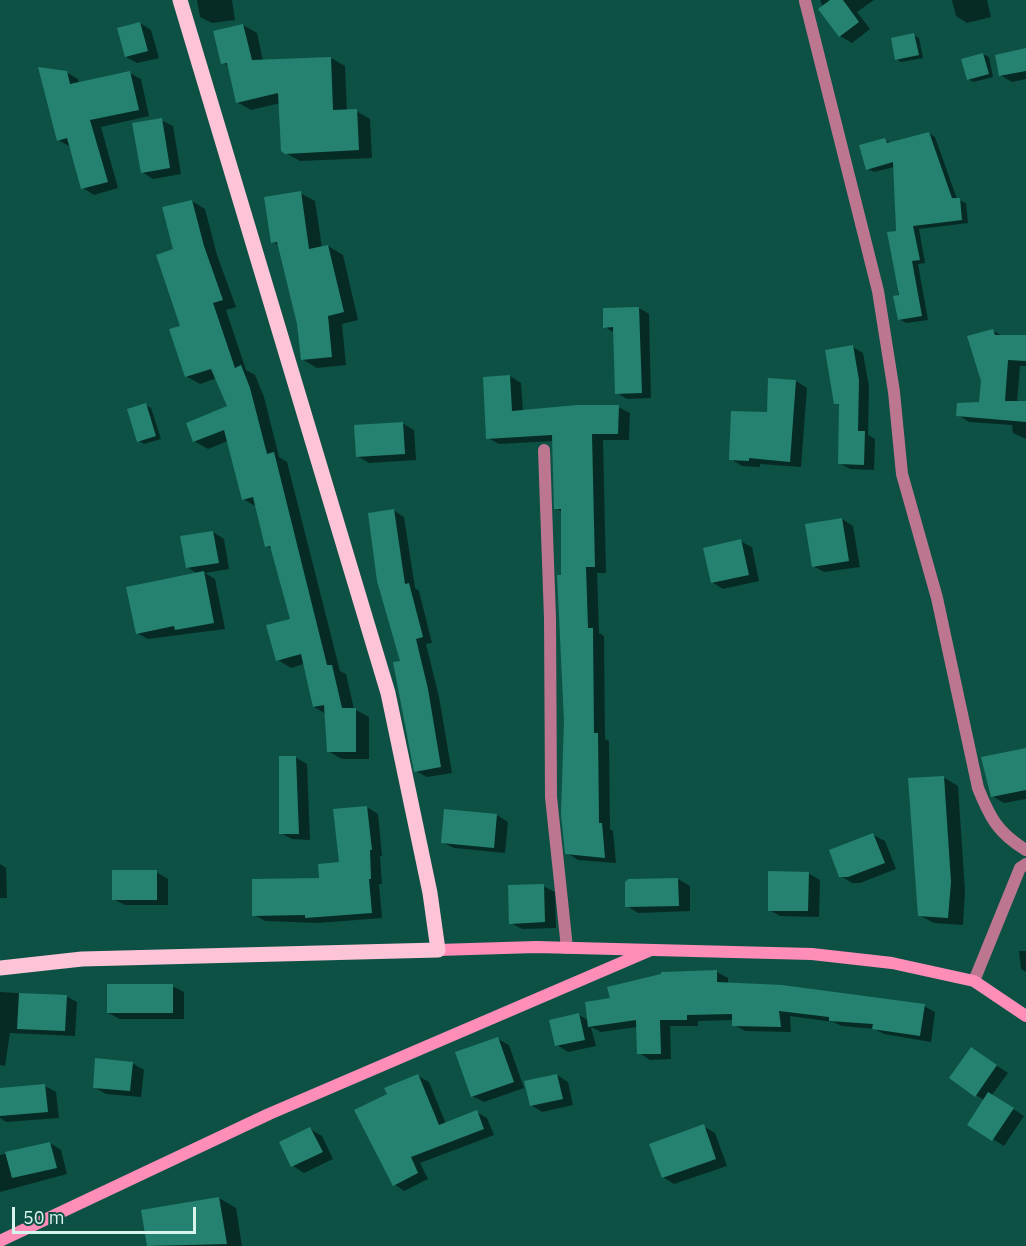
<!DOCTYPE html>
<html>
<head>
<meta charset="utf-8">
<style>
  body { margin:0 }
  #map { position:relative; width:1026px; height:1246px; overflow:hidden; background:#0d5145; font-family:"IBM Plex Sans",sans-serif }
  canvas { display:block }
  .scale { position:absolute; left:12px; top:1207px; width:184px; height:27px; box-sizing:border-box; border:3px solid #d6f4ec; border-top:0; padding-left:8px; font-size:18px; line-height:21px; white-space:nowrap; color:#d6f4ec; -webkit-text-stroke:4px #0d5145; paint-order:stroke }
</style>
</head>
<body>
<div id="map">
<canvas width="1026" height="1246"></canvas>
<div class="scale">50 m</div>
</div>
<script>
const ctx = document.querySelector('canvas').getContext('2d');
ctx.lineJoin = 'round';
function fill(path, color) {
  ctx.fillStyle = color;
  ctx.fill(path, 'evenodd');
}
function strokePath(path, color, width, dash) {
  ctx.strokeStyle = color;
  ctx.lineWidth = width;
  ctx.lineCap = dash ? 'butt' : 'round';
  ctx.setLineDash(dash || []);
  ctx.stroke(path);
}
fill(new Path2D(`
  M197,0H232L235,20L212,23L200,17Z
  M820,0H874L857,12L870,29L852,43L840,36L820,9L823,7Z
  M952,0H987L991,17L967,23L956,16Z
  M140,23L151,30L159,58L137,63L126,57Z
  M243,25L257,33L263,61L331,58L345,66L347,111H356L370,119L372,158L300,161L282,151L280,103L251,110L237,102L230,67L223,63Z
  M914,35L919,38L923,58L901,62L896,59Z
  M1026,49V79L1012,82L1000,75Z
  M983,54L989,57L993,77L973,82L968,79Z
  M66,72L78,79L79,83L130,73L141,79L149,116L101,127L118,188L94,195L83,188L69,146L58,140Z
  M161,120L173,126L181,174L153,179L142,172Z
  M929,133L935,137L957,199L966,203L968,223L919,229L925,263L918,264L928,320L906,323L899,319L894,167L874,172L868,169L885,140L891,143Z
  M300,193L315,201L322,248L328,246L343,255L358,320L342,324L346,365L317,368L302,359L298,323L280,246L272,242Z
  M192,201L205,209L217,255L236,307L226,310L246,370L255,375L264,397L279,457L287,462L340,671L346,674L354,709L369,717V759H342L328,751L326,714L314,707L304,664L291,668L278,660L292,620L273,550L266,546L257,507L243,499L228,441L208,449L194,441L229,407L217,378L200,384L186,376L175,250Z
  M639,308L649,314L651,398L627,399L617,393L615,333L605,327Z
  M993,331L1003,336L1026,337V366H1020L1017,402H1026V439L1013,433L1012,425L969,422L958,415L980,404Z
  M853,347L863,353L869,387L868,435L875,439L874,470L850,469L839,463L841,406L836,403Z
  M510,376L521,383L523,412L618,407L630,413L629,440H603L606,573H597L599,633L604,636L605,739L609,741L610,829L613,831L616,863L578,860L567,853L562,512L556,508L553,441L499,444L488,438Z
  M796,381L807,388L801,467L760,464V467L742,466L731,459Z
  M146,405L151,408L161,439L144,444L139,441Z
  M402,423L414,430L416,460L369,463L357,456Z
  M393,510L404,517L415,588L419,591L432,643L426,644L439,697L452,773L427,777L416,771L402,662Z
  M842,519L853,526L860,567L824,572L813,566Z
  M213,532L224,539L229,569L205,573L215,579L225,629L148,639L137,633L198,574L187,567Z
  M740,541L752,547L759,581L723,589L712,582Z
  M1026,751V799L1004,803L992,796Z
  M295,757L307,764L310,840L292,839L280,833Z
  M943,777L958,786L965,891L963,925L934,923L919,915Z
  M367,807L378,814L382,856H380L382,884H379L382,918L318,923L265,921L254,915L321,880L341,863Z
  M497,815L508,822L505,853L454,848L442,842Z
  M873,835L885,841L896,869L860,883H852L841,876Z
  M0,864L6,868L7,898H0Z
  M156,872L168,879V905H125L113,899Z
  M808,873L820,880L819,917L780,916L769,910Z
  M678,879L690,886V911L638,913L627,906L628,881Z
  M543,886L555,892L556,928L522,929L511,923Z
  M1019,951H1026V972L1021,969Z
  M717,972L728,978V984L924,1006L935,1012L931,1042L884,1034L875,1029L842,1026L833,1022L790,1016L791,1032L745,1031L734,1025V1020L698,1021V1026H670L671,1059L650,1060L639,1053L638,1027L601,1032L591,1027L596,1046L568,1052L557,1045L579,1015L589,1021L612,1000Z
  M172,986L184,992V1019H120L108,1013Z
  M0,992L66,996L77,1002L75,1036L10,1033L5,1066L0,1065Z
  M498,1039L509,1045L524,1088L484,1102L472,1096Z
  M972,1049L1008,1073L992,1095L1024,1116L1004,1146L969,1124L984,1100L976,1095Z
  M132,1063L144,1070L141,1097L106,1094L94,1087Z
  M557,1075L568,1082L573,1105L542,1112L531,1105Z
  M418,1076L429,1082L446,1124L476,1112L487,1118L494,1135L420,1163L428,1179L404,1191L394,1184L388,1095Z
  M45,1086L56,1092L59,1118L6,1122L0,1118V1090Z
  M703,1126L715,1133L727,1166L674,1184L663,1177Z
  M310,1129L322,1136L333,1159L304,1173L293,1166L281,1143Z
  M50,1143L61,1150L67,1174L0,1192V1155Z
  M219,1198L236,1208L242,1246H149L143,1211Z`), '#0007');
fill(new Path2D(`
  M830,0H843L859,22L839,37L818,9Z
  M140,22L148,51L125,57L117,28Z
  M243,24L252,60L331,57L333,110L357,109L359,150L285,154L281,151L278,93L236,103L227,63L221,64L213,31Z
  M914,33L919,55L895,60L891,38Z
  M1026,48V71L999,76L995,55Z
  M983,53L989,74L967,80L961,59Z
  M38,67L67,71L70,84L130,71L139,110L90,120L108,182L81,189L67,138L57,141Z
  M162,118L170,168L141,173L132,123Z
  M929,132L952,198H960L962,220L913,226L920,260L912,261L922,316L898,320L893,296L899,295L887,232L896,231L893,162L866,170L859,145L885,138L887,143Z
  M301,191L309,249L328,245L344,312L328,316L332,357L301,360L297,324L277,242L271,243L264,197Z
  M192,200L204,246L223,300L213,303L235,368L241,365L250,388L267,454L274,452L327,665H332L342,708H356V752H327L324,705L313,707L301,654L276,661L266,625L290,619L270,546L265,547L253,497L242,500L224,430L193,442L186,423L227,406L211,369L185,377L169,329L180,326L156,255L173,249L162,207Z
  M639,307L642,393L615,394L613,327L603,328V308Z
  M993,329L995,335H1026V361L1008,360L1005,401H1026V422L956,416L957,403L979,402L981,381L967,336Z
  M853,345L859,380L858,431H865L864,465L838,464L839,404H834L825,350Z
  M510,375L512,411L577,405H619L618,434H592L595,567H586L588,628H593L594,733H598L599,823H602L605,858L565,854L561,814L564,721L557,575H561V509H554L552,435L486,439L483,377Z
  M768,378L796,380L790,462L749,458V461L729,460L731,411L767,412Z
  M146,403L156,436L137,442L127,409Z
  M403,422L405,454L356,457L354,425Z
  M394,509L405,584L409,583L423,637L416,639L428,689L441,767L414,772L393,662L400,661L377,581L368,513Z
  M842,518L849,561L812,567L805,524Z
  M213,531L219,563L186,568L180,536Z
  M741,539L749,575L711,583L703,548Z
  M204,571L214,623L175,630L174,626L136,634L126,587Z
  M1026,748V790L991,797L981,757Z
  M279,756H296L299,834H279Z
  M944,776L951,882L948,918L918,916L908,778Z
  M367,806L372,850H370L371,879H369L372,913L305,918V915L252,916V879L319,878L318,864L339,862L333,809Z
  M444,809L497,814L494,848L441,843Z
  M873,833L885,863L848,877H839L829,850Z
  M112,870H157V900H112Z
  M768,871L809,872L808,911H768Z
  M678,878L679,906L625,907V882L628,879Z
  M544,884L545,922L509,924L508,885Z
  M717,970V982L782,985L925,1004L920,1036L872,1029L873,1024L829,1021V1017L779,1011L781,1027L732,1026V1014L687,1015V1020H660L661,1054H637L636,1020L588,1027L585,1002L610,998L607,987L661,974V972Z
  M107,984H173V1013H107Z
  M19,993L67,995L65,1031L17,1029Z
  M579,1013L585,1040L555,1046L549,1020Z
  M498,1037L514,1082L471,1097L455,1052Z
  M971,1047L997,1065L975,1097L949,1078Z
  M95,1058L133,1062L130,1091L93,1088Z
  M418,1074L439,1125L477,1110L484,1129L411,1157L418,1173L393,1186L354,1110L387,1094L384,1088Z
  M557,1074L563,1099L530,1106L524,1081Z
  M45,1084L48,1112L0,1116V1088Z
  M988,1092L1014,1108L992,1141L967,1125Z
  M704,1124L716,1159L662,1178L649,1144Z
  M310,1127L323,1152L291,1167L279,1142Z
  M50,1142L57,1168L12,1178L5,1152Z
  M219,1197L227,1244L147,1246L141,1210Z`), '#258270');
strokePath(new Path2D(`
  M805,1L878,291L894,392L902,474L937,598L978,788C990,818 998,833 1026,850
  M544,450L550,618L551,797L567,948
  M974,981L1020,868L1026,864`), '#bc768f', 12);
strokePath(new Path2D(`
  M438,950L536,947L812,954L892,963L974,981L1026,1016
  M0,1241L269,1114L651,950`), '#fe8eb8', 12);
strokePath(new Path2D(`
  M0,968L82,959L438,950L430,893L388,693L180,0`), '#fdc3d6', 15);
</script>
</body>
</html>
